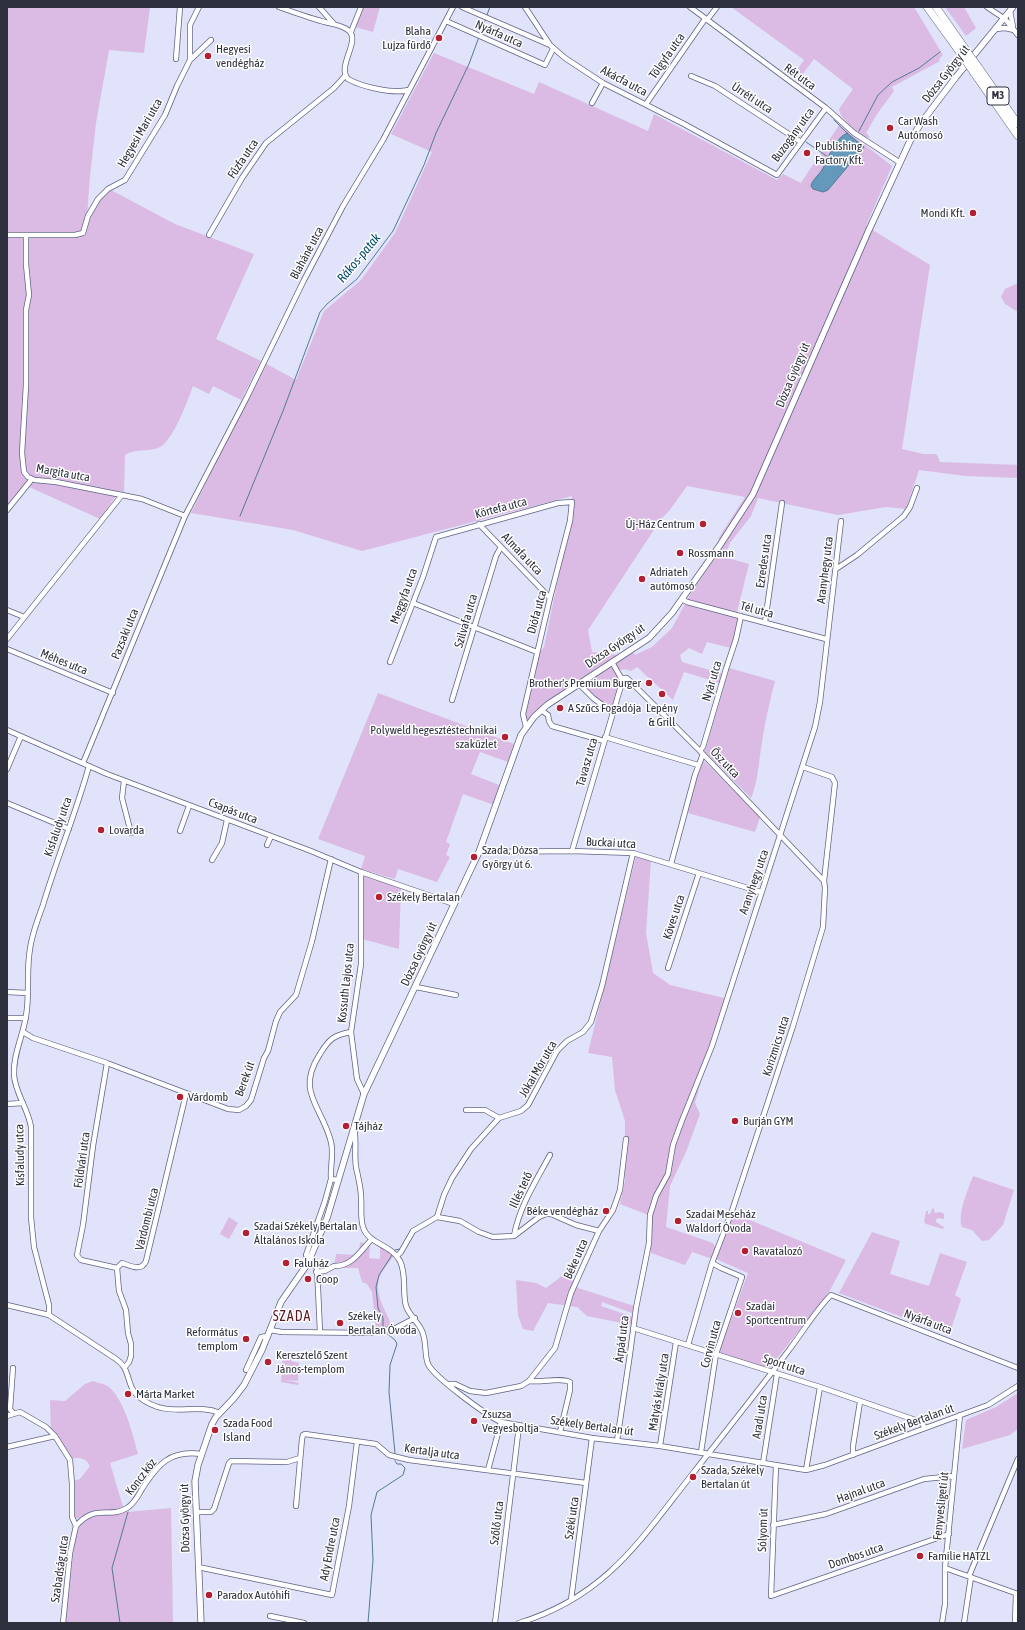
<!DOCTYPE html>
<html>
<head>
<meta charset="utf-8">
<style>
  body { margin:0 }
  #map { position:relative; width:1025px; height:1630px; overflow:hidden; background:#e0e3f9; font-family:"Asap Condensed",sans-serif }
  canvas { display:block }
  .frame { position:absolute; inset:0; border:8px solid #2e303d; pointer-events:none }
</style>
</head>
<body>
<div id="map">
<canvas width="1025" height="1630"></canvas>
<div class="frame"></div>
</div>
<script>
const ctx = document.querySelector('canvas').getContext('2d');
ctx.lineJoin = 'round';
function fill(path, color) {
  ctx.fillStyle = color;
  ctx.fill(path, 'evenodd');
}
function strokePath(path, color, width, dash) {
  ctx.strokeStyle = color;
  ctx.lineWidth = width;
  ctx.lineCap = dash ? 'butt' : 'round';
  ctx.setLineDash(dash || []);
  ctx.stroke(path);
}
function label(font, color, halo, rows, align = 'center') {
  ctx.font = font + ' "Asap Condensed",sans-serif';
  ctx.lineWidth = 3;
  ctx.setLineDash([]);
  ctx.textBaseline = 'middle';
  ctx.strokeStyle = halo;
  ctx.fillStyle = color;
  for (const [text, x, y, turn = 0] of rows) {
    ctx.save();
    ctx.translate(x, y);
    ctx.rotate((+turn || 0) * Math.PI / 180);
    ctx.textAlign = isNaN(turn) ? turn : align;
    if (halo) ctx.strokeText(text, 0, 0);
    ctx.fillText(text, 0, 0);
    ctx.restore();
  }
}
fill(new Path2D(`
  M7,7H150L144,53L109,50L96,123L90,176L87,217L109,189L175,224L254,254L216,339L261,361L241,400L213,386L209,394L193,386C188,400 172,444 158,448C146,452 138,448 125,455L124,492L119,491L100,519L27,486L7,506Z
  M364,7H380L373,32L355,27Z
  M731,7H914L943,55L939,59L940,61L892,87L894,91L877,114L866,133L870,137L866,138C857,132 840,119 839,109L853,89L814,59L799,79L794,74L804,60Z
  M945,7H964L976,28L966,36Z
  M434,53L534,94L539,82L648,131L654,114L777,180L783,174L801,183L839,125L892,166L866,226L930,265L902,449L923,454H935L937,455L940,462L1018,465V478L966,476L919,470L906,509L886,507L838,515L758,498L751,516L730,543L724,557L749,564L737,612L740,620L731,648L707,642L702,654L689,648L680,655L682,662L723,674L720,683L684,672L673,700L637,667L631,671L624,669L621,670L617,668L616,665L617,662L633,652L635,655L652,647L672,628L691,593L717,555L723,542L718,539L745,497L687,486L669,511L661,519L588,630L592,652L618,655C587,675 553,694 527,721L525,713L539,653L544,647L570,521L572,496L362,551L293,530L191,513L265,363L296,380L324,311L361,280L395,233L432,152L391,134Z
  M1018,283V312L1005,304L1001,297L1005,289Z
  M610,667L614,668L620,681L613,707L609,709L582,685Z
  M729,668L775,681C769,704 764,726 761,749C758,766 758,782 751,798L705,752Z
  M378,693L514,744L508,762L480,752L471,774L499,785L494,805L463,794L446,842L450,844L446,855L450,857L437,882L398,869L395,879L361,869L365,856L318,839Z
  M703,760L760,817L755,832L688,813L698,771Z
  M636,856L651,860L646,933L653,973L670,985L728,999L710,1049L695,1103L700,1114L686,1152L670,1186L666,1227L713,1243L717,1249L713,1259L692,1252L685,1265L651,1253V1216L620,1204L625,1181V1121L615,1090L612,1057L588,1053Z
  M362,874L401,886L399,949L362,939Z
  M973,1176L1014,1190L1003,1225L989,1240L982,1241L972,1230L962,1227C957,1214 968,1190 973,1176Z
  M933,1207L935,1213L941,1212L944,1214V1219L938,1218L936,1220V1222L944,1227L943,1229L926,1224L924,1222L926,1211H928V1214H930Z
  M733,1213L846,1260L829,1292L768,1370L719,1353L748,1273L716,1259Z
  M229,1217L238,1223L229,1239L220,1234Z
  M872,1232L900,1241L890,1274L929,1286L940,1253L967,1262L955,1295L961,1299L949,1335L839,1293Z
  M360,1242L370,1245L369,1258L380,1259V1246L394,1255C390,1262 383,1269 380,1276C373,1293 386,1311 392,1326L376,1329L372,1292L367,1284L362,1282L358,1268H334L336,1254L357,1255L359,1253Z
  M568,1274L578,1288L634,1306L632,1313L602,1302L601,1306L633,1317L632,1325L587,1316L577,1307L548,1303L533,1331L523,1329L518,1315L516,1280L536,1283L546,1288L562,1276Z
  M283,1355L292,1357L291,1361L299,1363L298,1381L285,1380L299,1383L298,1385L281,1382Z
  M93,1381C98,1383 106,1384 110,1388C125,1402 133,1435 138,1454L110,1463L123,1507L117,1509L97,1511L78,1519L73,1516L74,1481L80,1479L90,1466C85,1457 79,1457 70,1459L51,1432L50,1400L65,1401L85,1384Z
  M1018,1393V1429L1010,1435L962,1449L966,1420L996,1407Z
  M171,1508L173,1623H65L75,1539C77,1533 79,1525 85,1520C95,1513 155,1510 171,1508Z`), '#dbbae4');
const water = new Path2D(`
  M847,133L864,147L828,190L823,192L813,189L811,186C812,180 818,176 822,170C829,158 833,140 847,133Z`);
fill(water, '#6499bb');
strokePath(water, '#547a95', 1);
strokePath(new Path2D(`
  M487,15L490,7
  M480,34L486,18
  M827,112L832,117
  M834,120L848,134
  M859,131L878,95L892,82L919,68L940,52
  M806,142L828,157
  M240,516L283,411L320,312L327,304L357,279L393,231L424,165L436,133L469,64L479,37
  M395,1250L400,1249
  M383,1329V1318L378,1308L376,1287L379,1275L392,1255
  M385,1332L395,1340L397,1344L390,1365L389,1392L395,1453
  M120,1623L112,1568L128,1512
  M368,1623L373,1560L371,1515L377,1492L403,1475L405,1468L401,1464H397L395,1461`), '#547a95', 1);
const minor = new Path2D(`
  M279,7C293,12 307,17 321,21C330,24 340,24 348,30C362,40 336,66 348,79C362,87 393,94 409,90
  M319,7L334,24
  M462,7L550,45L565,58L603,83L684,124L777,175L826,108
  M525,7L550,45
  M690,7L826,108L854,133L899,162
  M987,7L1005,19L1018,35
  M1010,11L1013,27
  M707,20L717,7
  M446,21L545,65L553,49
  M996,29L1005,28L1014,30
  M351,32L361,7
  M176,59L180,7
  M190,60L211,40
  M691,76L715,86L801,142
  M592,103L603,83
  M646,104L705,19
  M7,235H75L83,233L88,216L98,199L108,189L125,180L165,115L177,86L190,60V25L199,7
  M26,235V264L29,295L26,310V385L22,453L24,472L28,477L35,480L56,482L142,499L185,516
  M209,235L242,178L266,143L334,88L345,76
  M7,510L32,479
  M479,524L550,598
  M836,569L857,555L904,516L910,507L917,488
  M682,599L687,602L826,639
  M413,603L537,652
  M7,610L24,617
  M765,622L782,503
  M7,639L122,495
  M7,649L113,693
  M390,662L423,577L436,537L558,503L572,502L570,521L550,598L523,714L526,727
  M612,662L621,678H627L700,751L824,881
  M579,684L593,698L613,713
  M452,700L496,556L501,547
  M541,710L548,715L549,721L552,726L604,741
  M7,730L107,774L311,851L361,872L454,904
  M605,737L698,765
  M700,751L703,747L726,669L736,639L741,616
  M83,763L185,516L247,397L304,280L343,206L383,140L453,7
  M7,769L21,736
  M124,781L122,798L131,833
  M7,803L69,829
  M180,831L189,806
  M267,845L271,836
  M572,851L623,679
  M479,852L572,851L633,853L761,892
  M212,860L222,843L227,820
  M671,864L695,775L703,754
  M361,872V964L351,1032L357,1079L364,1094
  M668,968L699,873
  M416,987L456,995
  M7,992L27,993
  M7,1018H26
  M23,1032L33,1038L107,1063L228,1109L239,1110L246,1106L251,1100L264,1058L268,1051L276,1021L280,1012L296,995L312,941L331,859
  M107,1063L93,1146L83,1225L77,1255L81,1260L117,1268
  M7,1104L23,1103
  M466,1110H485L499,1118
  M354,1128C357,1141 354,1154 356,1167C358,1177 361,1187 361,1197C362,1207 360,1218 363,1227C368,1244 391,1244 400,1261C407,1276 402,1291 406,1306C409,1315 418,1322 422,1331C427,1342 424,1354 428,1364C434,1377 486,1415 501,1422L592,1438L660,1446L806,1470L825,1465L988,1405L1018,1386
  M338,1180L331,1179C330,1166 334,1155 331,1142C322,1106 295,1092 320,1054C329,1039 334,1035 351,1032
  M437,1217L460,1221L479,1232L493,1237L514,1236L539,1217L546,1214H551L576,1225L599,1231
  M514,1236C519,1207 536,1181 550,1155
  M397,1256L401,1252L413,1231L437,1217L444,1195L452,1178L471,1149L499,1118L521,1111L528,1105L557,1051L567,1041L583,1032L591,1022L602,986L633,853
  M311,1257L306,1255L325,1201L331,1179
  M308,1263L317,1267L320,1332
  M335,1266C353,1266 361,1250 372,1239
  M316,1272L325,1271L334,1266
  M7,1305L49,1315L116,1359C119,1361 122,1364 124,1367C130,1378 129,1389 139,1397C168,1420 194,1402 220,1413
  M49,1315V1305L34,1247L31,1217V1127C28,1108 15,1093 14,1075C13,1054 23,1036 26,1016C30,994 26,971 30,949C32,934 38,919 43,905C57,858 76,813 89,766
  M633,1328L820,1387L921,1422L925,1428
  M270,1330L282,1332L370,1333L396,1328L415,1318
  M688,1345L712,1263L732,1211L793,1026L823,927L825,888L824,881L835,783L832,777L803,767
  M125,1367L129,1362L131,1356V1344L128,1333L126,1310L119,1291L117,1268L122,1263C131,1266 141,1272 146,1261L186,1094
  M246,1370L261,1337L268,1336
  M529,1381C540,1383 561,1377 570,1382V1390L560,1432
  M449,1384H455L470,1391L486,1393L521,1386L529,1381L555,1348L571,1293L599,1231L613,1210L620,1190L626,1139
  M13,1413L10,1409L13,1368
  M7,1416L20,1412L46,1427L55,1436L70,1460L72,1484V1517L76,1526L70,1553L63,1623
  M617,1441L630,1354L636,1308L649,1243L650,1215L656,1196L668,1174L673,1145L681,1123L712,1046L815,727L820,702L841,521
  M660,1446L676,1342
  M7,1447L55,1436
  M701,1452L716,1354L742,1277L721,1268L712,1263
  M853,1455V1446L860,1402
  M763,1463L777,1374
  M776,1465L771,1596L949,1534
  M488,1470L501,1422
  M806,1470L820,1387
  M296,1506L302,1439L303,1435L305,1434L376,1444L389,1455L409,1460L586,1483
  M196,1512H211L214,1509L229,1463L231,1461L287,1462L300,1458
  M773,1525L826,1514L924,1479L954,1476
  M76,1526C96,1503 109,1519 127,1508C134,1504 138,1496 142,1489C158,1464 170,1450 201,1454
  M198,1567L332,1595L349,1506L357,1442
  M945,1568L1018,1594
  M969,1576L1018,1459
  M571,1600L592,1438
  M270,1616L304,1623
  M495,1623L519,1426
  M519,1623C607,1596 640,1540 694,1472C726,1431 758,1391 789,1350C802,1333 816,1310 831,1295L1018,1368
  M942,1623L945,1604V1568L960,1415
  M964,1623L971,1577
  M1015,1623L1016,1594`);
const major = new Path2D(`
  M201,1623L195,1481L198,1465L212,1424L216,1417L234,1398L244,1385L262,1350L281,1302L308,1263L327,1218L364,1094L479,852L521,735L534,717L547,705L649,638L672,613L720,545L753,494L868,232L910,141L921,123L956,77L1013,7`);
const highway = new Path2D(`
  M927,7L961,54
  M936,7L966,50
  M979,68L1018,124
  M974,73L1018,136`);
strokePath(minor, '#606483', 6);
strokePath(major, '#606483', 7);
strokePath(highway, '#606483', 8);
strokePath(minor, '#fff', 4.5);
strokePath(major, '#fff', 5.5);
strokePath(highway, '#fff', 7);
const highwayBridge = new Path2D(`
  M966,50L979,68
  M961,54L974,73`);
strokePath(highwayBridge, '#606483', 8, []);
strokePath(highwayBridge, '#fff', 7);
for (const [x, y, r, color] of [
  [439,38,4,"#b32033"],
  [208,56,4,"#b32033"],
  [890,128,4,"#b32033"],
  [807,153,4,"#b32033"],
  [973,213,4,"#b32033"],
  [703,524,4,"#b32033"],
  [680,553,4,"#b32033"],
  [642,579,4,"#b32033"],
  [649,683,4,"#b32033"],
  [662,694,4,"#b32033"],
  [560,708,4,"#b32033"],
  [505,737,4,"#b32033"],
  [101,830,4,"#b32033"],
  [474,857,4,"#b32033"],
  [379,897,4,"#b32033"],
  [180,1097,4,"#b32033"],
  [735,1121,4,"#b32033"],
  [346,1126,4,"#b32033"],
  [606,1211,4,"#b32033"],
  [678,1221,4,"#b32033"],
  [246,1233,4,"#b32033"],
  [745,1251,4,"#b32033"],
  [286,1263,4,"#b32033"],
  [308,1279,4,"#b32033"],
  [738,1313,4,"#b32033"],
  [340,1323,4,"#b32033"],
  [246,1339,4,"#b32033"],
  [268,1362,4,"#b32033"],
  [128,1394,4,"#b32033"],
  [474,1421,4,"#b32033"],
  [215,1430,4,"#b32033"],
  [693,1477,4,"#b32033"],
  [920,1556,4,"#b32033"],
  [209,1595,4,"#b32033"]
]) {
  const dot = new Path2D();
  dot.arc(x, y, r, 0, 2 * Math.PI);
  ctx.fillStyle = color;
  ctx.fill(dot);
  strokePath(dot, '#fff', 1.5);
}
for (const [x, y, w] of [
  [998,96,22]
]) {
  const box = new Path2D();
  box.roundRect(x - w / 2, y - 9, w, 18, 3);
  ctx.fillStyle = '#fff';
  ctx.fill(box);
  strokePath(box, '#2e303d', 1);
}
label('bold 11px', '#2e303d', null, [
  ["M3",998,96]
]);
label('12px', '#2e303d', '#fff', [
  ["Blaha",431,31,"right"],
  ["Lujza fürdő",431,45,"right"],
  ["Hegyesi",216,49],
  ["vendégház",216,63],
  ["Car Wash",898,121],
  ["Autómosó",898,135],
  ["Publishing",815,146],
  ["Factory Kft.",815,160],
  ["Mondi Kft.",965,213,"right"],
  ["Új-Ház Centrum",695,524,"right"],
  ["Rossmann",688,553],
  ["Adriateh",650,572],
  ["autómosó",650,586],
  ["Brother's Premium Burger",641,683,"right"],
  ["A Szűcs Fogadója",568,708],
  ["Lepény",662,708,"center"],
  ["& Grill",662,722,"center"],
  ["Polyweld hegesztéstechnikai",497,730,"right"],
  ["szaküzlet",497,744,"right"],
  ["Lovarda",109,830],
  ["Szada, Dózsa",482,850],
  ["György út 6.",482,864],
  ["Székely Bertalan",387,897],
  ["Várdomb",188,1097],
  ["Burján GYM",743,1121],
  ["Tájház",354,1126],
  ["Béke vendégház",598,1211,"right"],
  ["Szadai Meseház",686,1214],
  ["Waldorf Óvoda",686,1228],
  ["Szadai Székely Bertalan",254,1226],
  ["Általános Iskola",254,1240],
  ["Ravatalozó",753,1251],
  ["Faluház",294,1263],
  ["Coop",316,1279],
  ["Szadai",746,1306],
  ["Sportcentrum",746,1320],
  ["Székely",348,1316],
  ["Bertalan Óvoda",348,1330],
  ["Református",238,1332,"right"],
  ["templom",238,1346,"right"],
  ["Keresztelő Szent",276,1355],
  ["János-templom",276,1369],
  ["Márta Market",136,1394],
  ["Zsuzsa",482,1414],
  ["Vegyesboltja",482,1428],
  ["Szada Food",223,1423],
  ["Island",223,1437],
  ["Szada, Székely",701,1470],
  ["Bertalan út",701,1484],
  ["Familie HATZL",928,1556],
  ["Paradox Autóhifi",217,1595]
], 'left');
label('12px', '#2e303d', '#fff', [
  ["Nyárfa utca",499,34,24],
  ["Tölgyfa utca",667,56,-55],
  ["Dózsa György út",946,74,-52],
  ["Rét utca",800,77,36],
  ["Akácfa utca",624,81,28],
  ["Úrréti utca",752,98,33],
  ["Hegyesi Mari utca",140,133,-60],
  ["Buzogány utca",793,135,-54],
  ["Fűzfa utca",243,159,-56],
  ["Blaháné utca",307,253,-62],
  ["Dózsa György út",793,375,-67],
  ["Margita utca",63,473,10],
  ["Körtefa utca",501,508,-15],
  ["Almafa utca",522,554,46],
  ["Ezredes utca",764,561,-82],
  ["Aranyhegy utca",825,570,-83],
  ["Meggyfa utca",404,596,-70],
  ["Tél utca",757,610,15],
  ["Diófa utca",537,612,-75],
  ["Szilvafa utca",466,621,-74],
  ["Pazsaki utca",125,634,-68],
  ["Dózsa György út",615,646,-34],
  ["Méhes utca",64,662,22],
  ["Nyár utca",712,681,-73],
  ["Tavasz utca",587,762,-74],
  ["Ősz utca",725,763,46],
  ["Csapás utca",233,811,21],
  ["Kisfaludy utca",58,827,-71],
  ["Buckai utca",611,843,3],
  ["Aranyhegy utca",754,882,-71],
  ["Köves utca",674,917,-72],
  ["Dózsa György út",419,954,-65],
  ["Kossuth Lajos utca",346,983,-84],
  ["Korizmics utca",776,1046,-72],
  ["Jókai Mór utca",538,1069,-60],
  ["Berek út",245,1079,-70],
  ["Kisfaludy utca",20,1155,-91],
  ["Földvári utca",82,1160,-82],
  ["Illés tető",521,1190,-65],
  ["Várdombi utca",147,1219,-76],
  ["Béke utca",576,1259,-66],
  ["Nyárfa utca",928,1322,21],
  ["Árpád utca",622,1339,-83],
  ["Corvin utca",711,1344,-75],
  ["Sport utca",784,1365,18],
  ["Mátyás király utca",659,1392,-81],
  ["Aradi utca",760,1417,-81],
  ["Székely Bertalan út",914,1422,-20],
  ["Székely Bertalan út",592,1426,8],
  ["Kertalja utca",432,1452,8],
  ["Koncz köz",141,1477,-52],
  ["Hajnal utca",861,1491,-20],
  ["Fenyvesligeti út",941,1506,-84],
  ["Dózsa György út",185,1518,-91],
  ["Széki utca",572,1518,-82],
  ["Szőlő utca",497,1523,-83],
  ["Sólyom út",763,1530,-88],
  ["Ady Endre utca",330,1549,-79],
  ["Dombos utca",856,1556,-19],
  ["Szabadság utca",60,1569,-82]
]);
label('italic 13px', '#014b6d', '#fff', [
  ["Rákos-patak",359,258,-50]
]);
ctx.letterSpacing = '1px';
label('14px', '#5e191e', '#fff', [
  ["SZADA",292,1317]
]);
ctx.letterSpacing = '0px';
</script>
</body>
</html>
